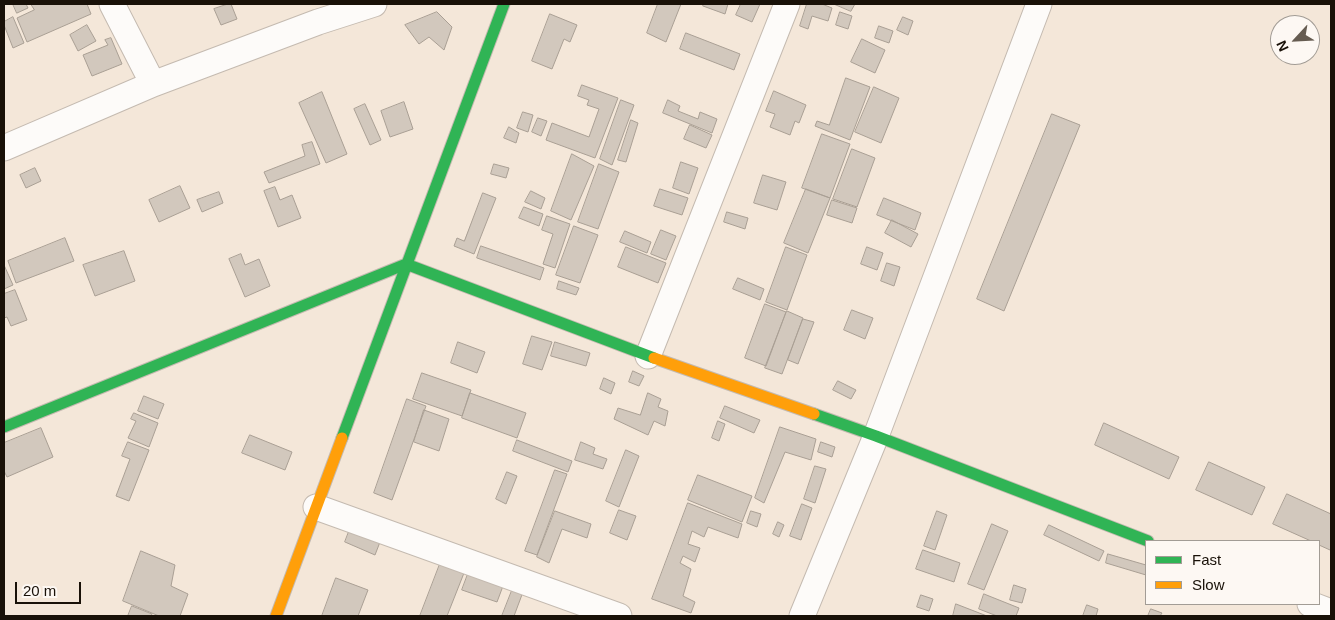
<!DOCTYPE html>
<html>
<head>
<meta charset="utf-8">
<style>
  body { margin:0 }
  #map { position:relative; width:1335px; height:620px; overflow:hidden; background:#f4e7d9; font-family:Arial,sans-serif }
  canvas { display:block }
  .frame { position:absolute; inset:0; border:5px solid #191108; pointer-events:none }
  .legend { position:absolute; left:1145px; top:540px; width:175px; height:65px; box-sizing:border-box; background:#fdf8f3; border:1px solid #a29c95; margin:0; padding:6px 9px; list-style:none; font-size:15px; color:#191108 }
  .legend li { display:flex; align-items:center; gap:10px; height:25px }
  .legend b { width:25px; border:1px solid #a29c95 }
  .north { position:absolute; left:1270px; top:15px; width:50px; height:50px; box-sizing:border-box; background:#fdf8f3; border:1px solid #a29c95; border-radius:50%; rotate:245deg; font-size:14px; font-weight:700; line-height:20px; text-align:center; color:#191108 }
  .north::after { content:''; display:block; margin:auto; width:18px; height:22px; background:#665c51; clip-path:polygon(50% 0,100% 100%,50% 72%,0 100%) }
  .scale { position:absolute; left:15px; top:582px; width:66px; height:22px; box-sizing:border-box; border:2px solid #191108; border-top:0; padding-left:6px; font-size:15px; line-height:18px; white-space:nowrap; color:#191108; -webkit-text-stroke:4px #fdf8f3; paint-order:stroke }
</style>
</head>
<body>
<div id="map">
<canvas width="1335" height="620"></canvas>
<div class="frame"></div>
<ul class="legend">
<li><b style="height:6px;background:#30b455"></b>Fast</li>
<li><b style="height:6px;background:#ff9f0a"></b>Slow</li>
</ul>
<div class="north">N</div>
<div class="scale">20 m</div>
</div>
<script>
const ctx = document.querySelector('canvas').getContext('2d');
ctx.lineJoin = 'round';
function fill(path, color) {
  ctx.fillStyle = color;
  ctx.fill(path, 'evenodd');
}
function strokePath(path, color, width, dash) {
  ctx.strokeStyle = color;
  ctx.lineWidth = width;
  ctx.lineCap = dash ? 'butt' : 'round';
  ctx.setLineDash(dash || []);
  ctx.stroke(path);
}
const building = new Path2D(`
  M13,4H26L28,8L17,13Z
  M31,4H87L91,14L27,42L17,18L34,10Z
  M228,4H231L237,19L221,25L214,9Z
  M658,4H681L666,42L647,33Z
  M704,4H728L725,14L703,6Z
  M741,4H760L752,22L736,15Z
  M807,4H822L832,8L828,21L812,16L808,29L800,26Z
  M834,4H855L851,11Z
  M437,12L452,27L444,50L429,37L419,44L405,25Z
  M840,12L852,16L848,29L836,25Z
  M550,14L577,25L570,42L564,39L552,69L532,61Z
  M13,17L24,43L13,48L4,25V22Z
  M903,17L913,21L908,35L897,30Z
  M87,25L96,41L78,51L70,35Z
  M879,26L893,31L889,43L875,38Z
  M686,33L740,54L734,70L680,49Z
  M111,38L122,64L92,76L83,55L108,45L105,40Z
  M862,39L885,50L875,73L851,62Z
  M846,78L870,87L850,140L815,126L817,121L829,125Z
  M582,85L618,98L595,158L546,140L552,123L589,137L599,109L587,105L589,100L578,96Z
  M874,87L899,98L881,143L855,132Z
  M774,91L806,105L799,123L795,121L790,135L770,127L775,114L766,111Z
  M322,92L347,154L326,163L299,103Z
  M621,100L634,105L612,165L600,159Z
  M668,100L680,106L678,111L698,119L700,112L717,119L712,133L663,113Z
  M404,102L413,129L390,137L381,111Z
  M365,104L381,140L370,145L354,109Z
  M523,112L533,115L528,132L517,128Z
  M1052,114L1080,125L1004,311L977,299Z
  M538,118L547,121L541,136L532,132Z
  M631,120L638,123L626,162L618,160Z
  M690,125L712,135L706,148L684,139Z
  M509,127L519,133L516,143L504,138Z
  M822,134L850,144L830,198L802,188Z
  M312,142L320,164L269,183L264,172L305,156L302,145Z
  M852,149L875,158L857,207L833,199Z
  M572,154L594,166L571,220L551,211Z
  M681,162L698,168L689,194L673,188Z
  M494,164L509,168L506,178L491,174Z
  M599,164L619,172L598,229L578,222Z
  M35,168L41,181L26,188L20,175Z
  M763,175L786,182L777,210L754,203Z
  M180,186L190,208L159,222L149,200Z
  M275,187L280,200L292,195L301,218L278,227L264,191Z
  M660,189L688,198L682,215L654,206Z
  M806,189L830,198L808,253L784,243Z
  M531,191L545,198L541,209L525,202Z
  M219,192L223,203L202,212L197,200Z
  M483,193L496,198L474,254L454,246L457,238L464,241Z
  M884,198L921,213L915,230L877,215Z
  M832,200L857,208L852,223L827,215Z
  M524,207L543,214L539,226L519,218Z
  M727,212L748,218L745,229L724,222Z
  M547,216L570,224L555,268L543,264L553,234L542,230Z
  M892,220L918,234L911,247L885,233Z
  M574,226L598,235L580,283L556,275Z
  M661,230L676,236L666,260L651,254Z
  M625,231L651,242L647,253L620,242Z
  M65,238L74,261L16,283L8,261Z
  M481,246L544,268L540,280L477,258Z
  M626,247L666,263L658,283L618,267Z
  M786,247L807,255L787,310L766,302Z
  M867,247L883,253L877,270L861,264Z
  M124,251L135,281L95,296L83,265Z
  M241,254L245,265L259,259L270,286L245,297L229,259Z
  M887,263L900,267L894,286L881,281Z
  M4,265L13,285L4,289Z
  M738,278L764,289L760,300L733,289Z
  M559,281L579,288L576,295L557,289Z
  M15,290L27,320L11,326L7,317L4,318V294Z
  M765,304L786,312L766,366L745,358Z
  M852,310L873,318L865,339L844,330Z
  M787,311L803,318L782,374L765,368Z
  M803,319L814,322L798,364L788,360Z
  M532,336L552,342L542,370L523,364Z
  M458,342L485,352L477,373L451,363Z
  M555,342L590,353L586,366L551,356Z
  M633,371L644,376L639,386L629,382Z
  M422,373L471,390L462,416L413,399Z
  M604,378L615,383L611,394L600,389Z
  M838,381L856,390L851,399L833,390Z
  M470,393L526,413L517,438L462,418Z
  M648,393L661,399L658,407L668,411L665,426L654,421L648,435L614,419L618,408L640,415Z
  M144,396L164,404L158,419L138,411Z
  M407,399L426,406L392,500L374,493Z
  M725,406L760,420L754,433L720,418Z
  M424,410L449,419L439,451L414,442Z
  M134,413L158,423L149,447L128,438L136,421L131,419Z
  M718,421L725,424L719,441L712,438Z
  M1104,423L1179,457L1169,479L1095,445Z
  M780,427L816,439L811,460L785,452L764,503L755,498Z
  M41,428L53,457L7,477L4,471V443Z
  M250,435L292,452L285,470L242,453Z
  M517,440L572,461L568,472L513,451Z
  M128,442L149,450L129,501L116,496L130,459L122,456Z
  M581,442L595,448L593,454L607,459L603,469L575,460Z
  M821,442L835,447L832,457L818,452Z
  M626,450L639,456L619,507L606,501Z
  M1209,462L1265,487L1252,515L1196,490Z
  M815,466L826,469L815,503L804,499Z
  M555,470L567,474L537,555L525,551Z
  M507,472L517,476L506,504L496,499Z
  M698,475L752,496L742,522L688,500Z
  M1287,494L1331,514V548L1330,550L1319,545V541H1311L1273,524Z
  M688,503L742,524L738,538L708,527L704,537L692,531L688,544L700,548L695,562L683,556L680,563L691,569L683,596L695,602L691,613L652,599Z
  M802,504L812,508L801,540L790,536Z
  M619,510L636,516L627,540L610,533Z
  M555,511L591,524L587,538L562,529L549,563L537,557Z
  M751,511L761,514L757,527L747,523Z
  M937,511L947,515L935,550L924,546Z
  M778,522L784,525L779,537L773,534Z
  M992,524L1008,531L984,590L968,584Z
  M1049,525L1104,551L1099,561L1044,535Z
  M350,529L380,542L375,555L345,542Z
  M923,550L960,563L954,582L916,569Z
  M141,551L175,565L171,586L188,594L180,616H159L123,601Z
  M1108,554L1146,565V575L1106,563Z
  M440,564L464,573L447,616H420Z
  M468,574L503,586L497,602L462,590Z
  M336,578L368,590L358,616H322Z
  M1014,585L1026,589L1022,603L1010,600Z
  M513,588L523,592L514,616H502Z
  M984,594L1019,608L1016,616H997L979,609Z
  M921,595L933,599L929,611L917,607Z
  M956,604L987,616H953Z
  M1087,605L1098,609L1096,616H1083Z
  M132,606L152,614L151,616H128Z
  M1151,609L1162,613L1160,616H1148Z`);
fill(building, '#d2c8bd');
strokePath(building, '#a99f94', 1);
const street = new Path2D(`
  M112,4L153,84
  M4,148L153,84L318,22L374,4
  M648,356L787,4
  M316,507L619,616
  M1310,604L1331,612
  M802,616L876,436L1039,4`);
const fast = new Path2D(`
  M814,414L876,436L1148,541
  M4,427L406,264L654,358
  M342,438L504,4`);
const slow = new Path2D(`
  M654,358L814,414
  M276,616L342,438`);
strokePath(street, '#c4bab0', 27);
strokePath(fast, '#c4bab0', 13);
strokePath(slow, '#c4bab0', 13);
strokePath(street, '#fdfbf9', 25);
strokePath(fast, '#30b455', 11);
strokePath(slow, '#ff9f0a', 11);
</script>
</body>
</html>
